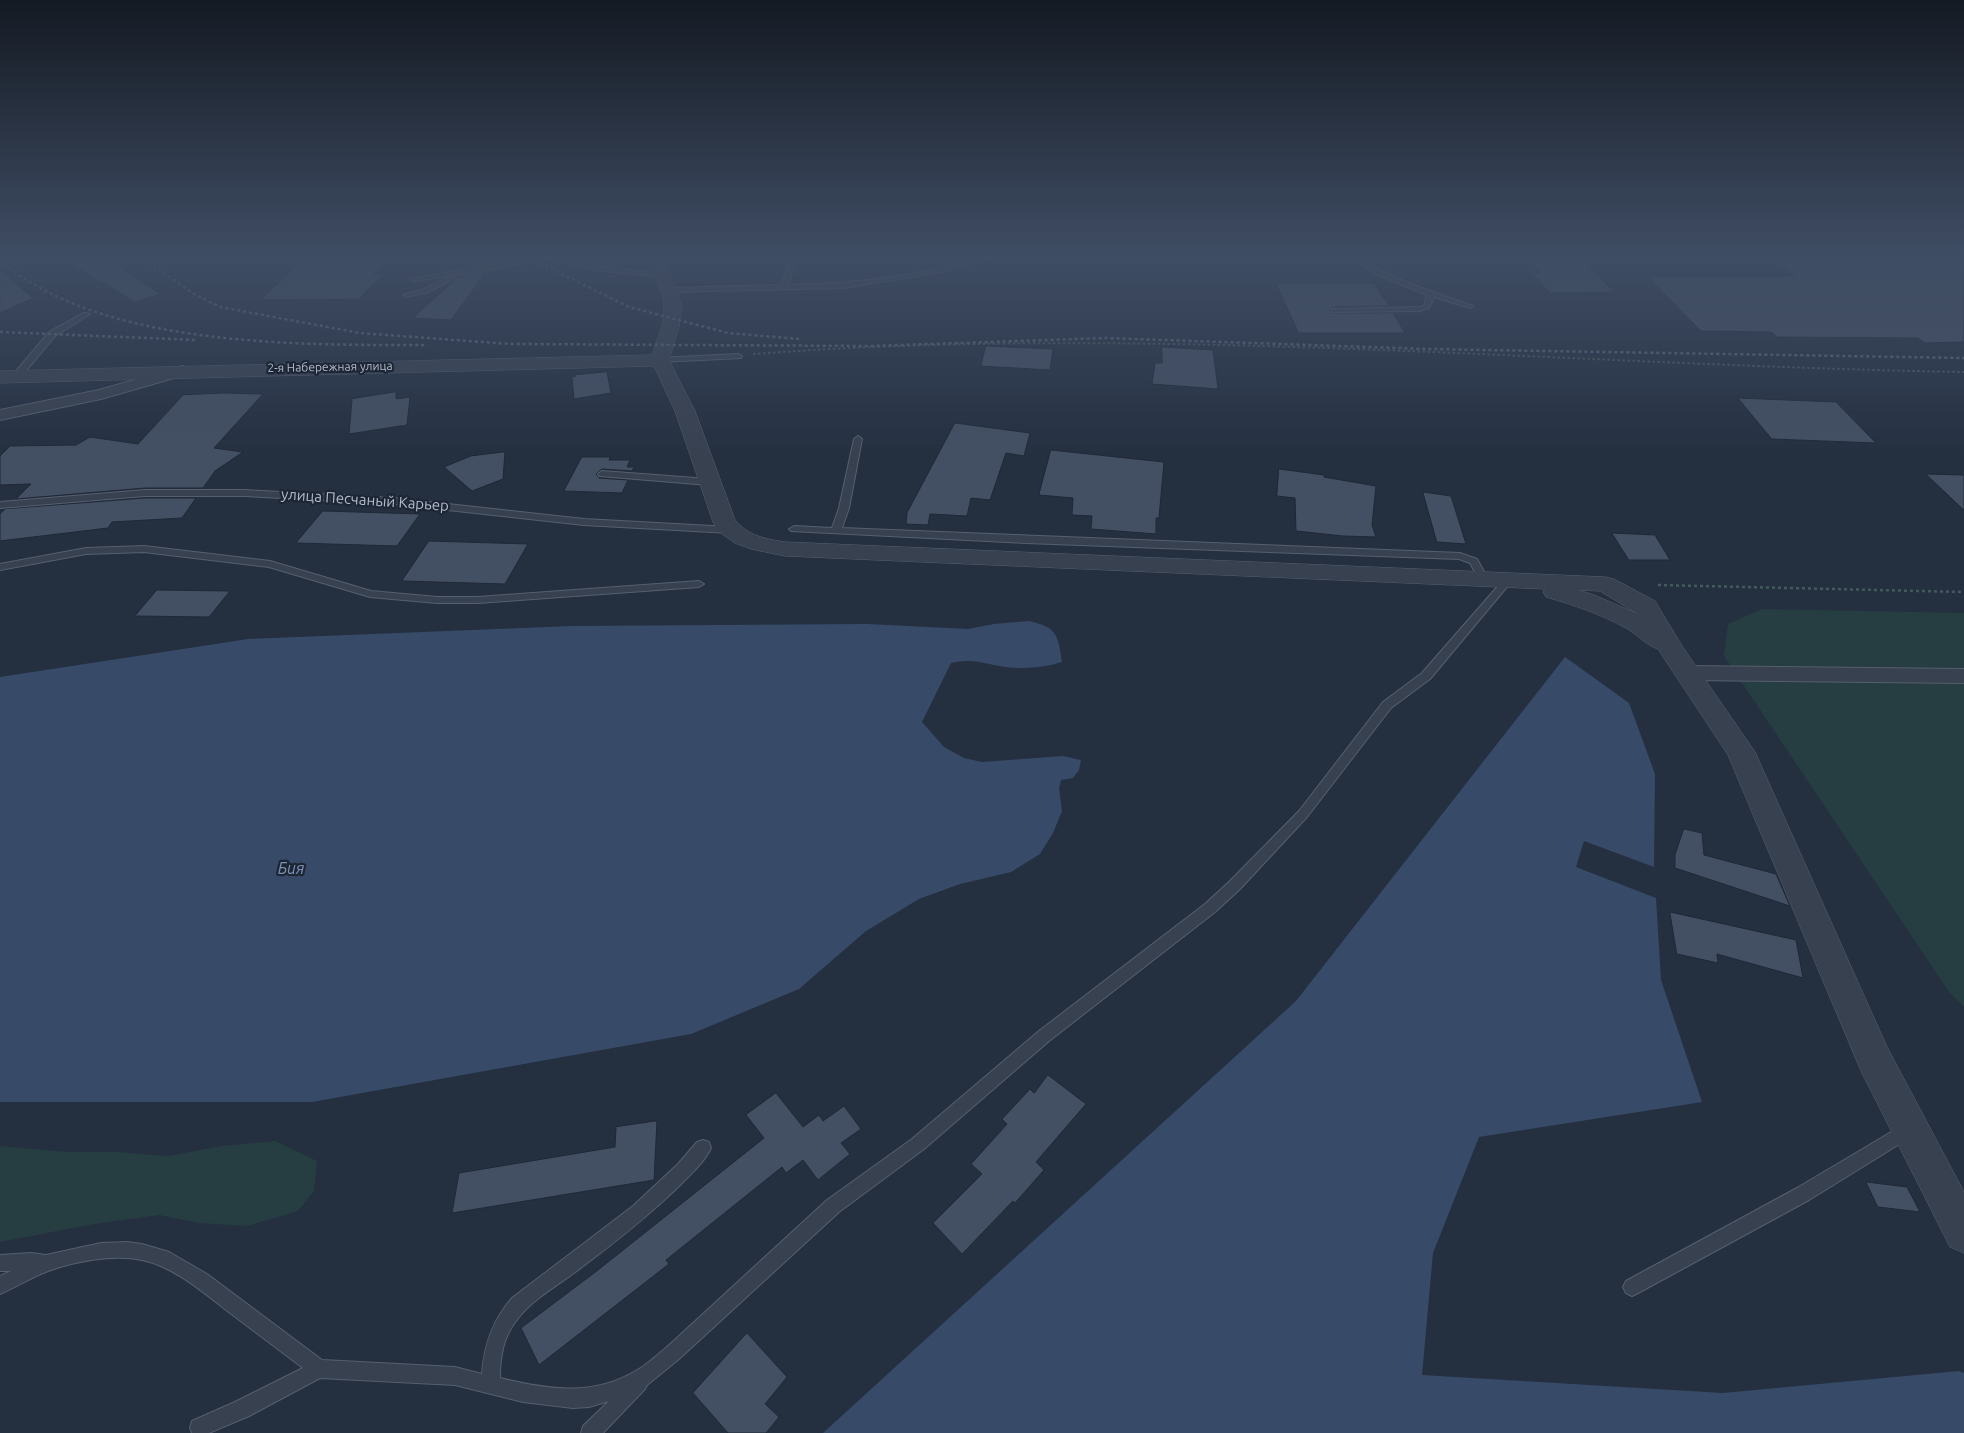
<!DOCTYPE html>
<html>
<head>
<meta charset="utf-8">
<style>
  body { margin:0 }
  canvas { display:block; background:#242f40 }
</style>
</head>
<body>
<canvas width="1964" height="1433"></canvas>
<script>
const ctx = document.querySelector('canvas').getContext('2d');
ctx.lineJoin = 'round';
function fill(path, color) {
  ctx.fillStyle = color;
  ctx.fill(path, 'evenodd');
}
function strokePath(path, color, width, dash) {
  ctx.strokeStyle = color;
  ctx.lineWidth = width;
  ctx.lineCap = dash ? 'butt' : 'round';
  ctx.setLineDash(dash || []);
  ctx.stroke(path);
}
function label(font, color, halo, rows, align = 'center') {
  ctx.font = font + ' Ubuntu,sans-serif';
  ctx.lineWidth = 4.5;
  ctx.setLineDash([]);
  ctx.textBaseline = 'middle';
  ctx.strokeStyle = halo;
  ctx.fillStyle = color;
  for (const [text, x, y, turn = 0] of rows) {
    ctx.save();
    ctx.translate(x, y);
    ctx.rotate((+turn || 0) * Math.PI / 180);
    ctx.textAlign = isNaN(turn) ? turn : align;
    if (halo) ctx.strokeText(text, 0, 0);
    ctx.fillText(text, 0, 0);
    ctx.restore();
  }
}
fill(new Path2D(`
  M1762,609L1964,613V1007L1949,992L1724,656L1728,624Z
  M275,1141L317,1161L314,1191L298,1211L247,1226L199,1223L159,1215L94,1224L0,1242V1146L67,1152H117L168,1156L222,1146Z`), '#263d41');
fill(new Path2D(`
  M1029,621C1057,627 1058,635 1062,662C1043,668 1025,669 1005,667C983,664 974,658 951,663L922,722L944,747L964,758L982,762L1063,756L1081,760L1079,770L1073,778L1061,780L1059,788L1062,811L1053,833L1040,854L1011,872L960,884L919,899L866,931L799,989L691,1034L312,1102H0V677L248,639L572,626L867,624L968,629L994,624Z
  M1565,657L1629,703L1655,774L1654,867L1584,841L1576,867L1656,898L1661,980L1702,1102L1479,1137L1433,1253L1422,1375L1723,1393L1959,1371L1964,1373V1433H823L1296,1001Z`), '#374a68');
const building = new Path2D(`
  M308,255H393L373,275L383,274L359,299L261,300Z
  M482,255H498L493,262L470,267Z
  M1524,255H1577L1614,292L1550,293L1532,273L1540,272Z
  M1766,255H1964V342L1925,343L1918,338L1777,337L1771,332L1701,331L1648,277L1794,276Z
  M103,256L161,294L134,302L103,282L100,283L73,264Z
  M0,270L33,298L0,313Z
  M486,272L451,320L413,318L458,277Z
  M1276,283H1374L1389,306L1334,307L1330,310L1331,313H1393L1405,333H1299Z
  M986,346L1053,349L1050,370L981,366Z
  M1162,347L1213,350L1218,389L1152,384L1155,363H1162Z
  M607,372L611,393L574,399L572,377L576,376L575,375Z
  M396,392V399L410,397L407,425L349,434L352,399Z
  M224,393L263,394L214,448L243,452L215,471L203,488H145L16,499L31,484L0,485V456L10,446L76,445L90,437L138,444L183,395Z
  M1738,398L1836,402L1876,443L1772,439Z
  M955,423L1030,433L1024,456L1006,453L990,500L971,498L967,516L930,514L928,525L906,524L907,513Z
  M1051,450L1164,462L1159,518H1156V534L1091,529L1092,516L1072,515L1073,498L1039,495Z
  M505,452L503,479L472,491L444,467L471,456Z
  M582,457H610L609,460H630L627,467H634L632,471L602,469L596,474L599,478L628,480L622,493L564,491Z
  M1279,469L1324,475V477L1376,486L1372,525L1376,537L1343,536L1296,531L1295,498L1277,496Z
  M1926,474L1964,475V510Z
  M1423,492L1451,496L1466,544L1437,542Z
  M145,498H196L182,518L112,522L108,528L0,541V514L5,509Z
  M323,511L420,514L397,546L296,543Z
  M1612,533L1655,535L1670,560H1629Z
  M429,541L528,544L505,584L402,581Z
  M157,590L230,591L209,617L135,616Z
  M1684,829L1702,833L1704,855L1776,874L1790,906L1675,868V855Z
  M1670,912L1796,940L1803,978L1717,954L1718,963L1677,954Z
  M1048,1075L1086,1104L1036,1162L1044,1170L1015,1203L1013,1201L962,1254L933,1223L982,1174L971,1164L1007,1124L1002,1119L1030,1089L1034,1093Z
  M776,1093L803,1127L819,1115L823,1121L844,1106L861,1129L841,1143L850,1154L818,1180L803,1160L786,1173L782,1167L666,1260L669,1264L539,1365L521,1328L598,1270L764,1138L746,1115Z
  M657,1121L654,1180L452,1213L459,1173L615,1147L616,1127Z
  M1866,1182L1907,1187L1920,1212L1878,1207Z
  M747,1333L787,1377L765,1404L779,1417L766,1433H728L693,1393Z`);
fill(building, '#434f62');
strokePath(building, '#1f2837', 1);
const service = new Path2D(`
  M545,255H558L597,266L660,273L663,275L660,277L597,270L551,258L477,272L413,281L410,279Z
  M792,255H798L788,285C841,284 894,279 946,267C962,263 977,255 994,255L947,271L844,288L668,292L665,290L668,288L781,285Z
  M1348,255H1355L1381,271L1411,284L1473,306L1470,308L1434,297L1429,308L1420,311L1332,312V310L1334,309L1420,307L1424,306L1427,295L1376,274Z
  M450,277L455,278L426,293L406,297L403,295L422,290Z
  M84,313L90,314L55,336L19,379H13V375L49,332Z
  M738,354L742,356L741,358L660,362L656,360L660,358Z
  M858,436L862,439L849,508L842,528L1460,553L1477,559L1488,579L1486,581H1480L1470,563L1459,559L1026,543L791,531L789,529L794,526L832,528L839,508L854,439Z
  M602,471L709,479L713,482L709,485L599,476L598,474Z
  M145,490H244L393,498L584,519L730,527L735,530L730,533L584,525L393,504L244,496H145L0,508V502Z
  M144,546L270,561L371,591L437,597H478L699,581L704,584L699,587L478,603H437L370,597L269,567L144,552L86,554L0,570V564L86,548Z
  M1508,577L1513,580L1511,582L1430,679L1391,708L1307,817L1240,889L1215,912L1049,1041L924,1149L839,1212L679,1359L647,1385L645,1389L603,1433H581L583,1426L609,1401L589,1407L573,1408L523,1402L455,1385L320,1378L249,1416L209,1433H192L190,1428L192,1421L235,1402L303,1368C278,1349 254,1331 230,1313C204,1293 175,1267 142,1260C113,1254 76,1261 48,1271C32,1277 16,1287 0,1294V1276L11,1271H0V1255L31,1253L46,1255L101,1243L127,1242L142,1244L169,1252L207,1274L322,1360L455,1367L482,1374C484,1344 493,1320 512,1298L633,1206L678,1164L697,1142L703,1140L709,1142L711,1148C704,1163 688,1177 677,1188C645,1219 610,1246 574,1273C555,1287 530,1301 516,1321C503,1338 500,1357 500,1378C550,1390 594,1397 639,1369C649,1363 658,1354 667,1347L827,1200L912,1139L1039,1031L1205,904L1230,881L1299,811L1383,702L1422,673L1505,578Z
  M1908,1122L1914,1125L1916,1130L1914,1135L1809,1200L1638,1293L1632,1296L1626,1293L1623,1287L1626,1281L1797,1188Z`);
const minor = new Path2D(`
  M183,366L188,368L191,371L188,374L101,399L0,420V410L99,390Z
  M1687,666L1964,669V683L1687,680L1679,678L1676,673L1679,668Z`);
const tertiary = new Path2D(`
  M646,255H662L678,293L682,306L679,327L669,360L695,411L735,520C748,536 766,539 785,542L1605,577L1614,579L1655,601L1682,646L1755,752L1887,1047L1964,1192V1253L1950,1247L1861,1071L1728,755L1658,649C1645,645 1637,634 1626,628C1600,614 1574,605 1546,597L1543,592L1545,589L785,556L751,549L735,543L722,534L716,527L713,522L675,411L654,366L0,383V371L652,355C659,334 669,314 661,292C657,280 649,268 646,255ZM1578,590L1600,591L1638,614L1594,595Z`);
strokePath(service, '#565f6e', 2);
strokePath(minor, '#565f6e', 2);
strokePath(tertiary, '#565f6e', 1);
strokePath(new Path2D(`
  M753,354C1156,324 1561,365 1964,372`), '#445a5e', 2, [2.5, 2.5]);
strokePath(new Path2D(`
  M1658,585L1964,592`), '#445a5e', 2.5, [3, 3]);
fill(service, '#384150');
fill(minor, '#384150');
fill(tertiary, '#384150');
strokePath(new Path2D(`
  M139,255L194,294L220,307L360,333L510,344L871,346L1106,338L1427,349L1964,358
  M524,255L629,307L728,333L799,339
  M0,260C100,348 301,345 427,345
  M0,332L197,340`), '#5a6577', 2.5, [3, 3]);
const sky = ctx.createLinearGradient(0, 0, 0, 456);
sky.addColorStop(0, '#141a23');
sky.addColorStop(0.56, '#3f4d64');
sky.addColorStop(1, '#3f4d6400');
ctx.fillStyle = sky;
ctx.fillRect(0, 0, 1964, 456);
label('12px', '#b4bccb', '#1d2635', [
  ["2-я Набережная улица",330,367,-1]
]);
label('15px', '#b4bccb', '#1d2635', [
  ["улица Песчаный Карьер",365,500,4]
]);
label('italic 16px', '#7b91b3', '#1d2635', [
  ["Бия",291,869]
]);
</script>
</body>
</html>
